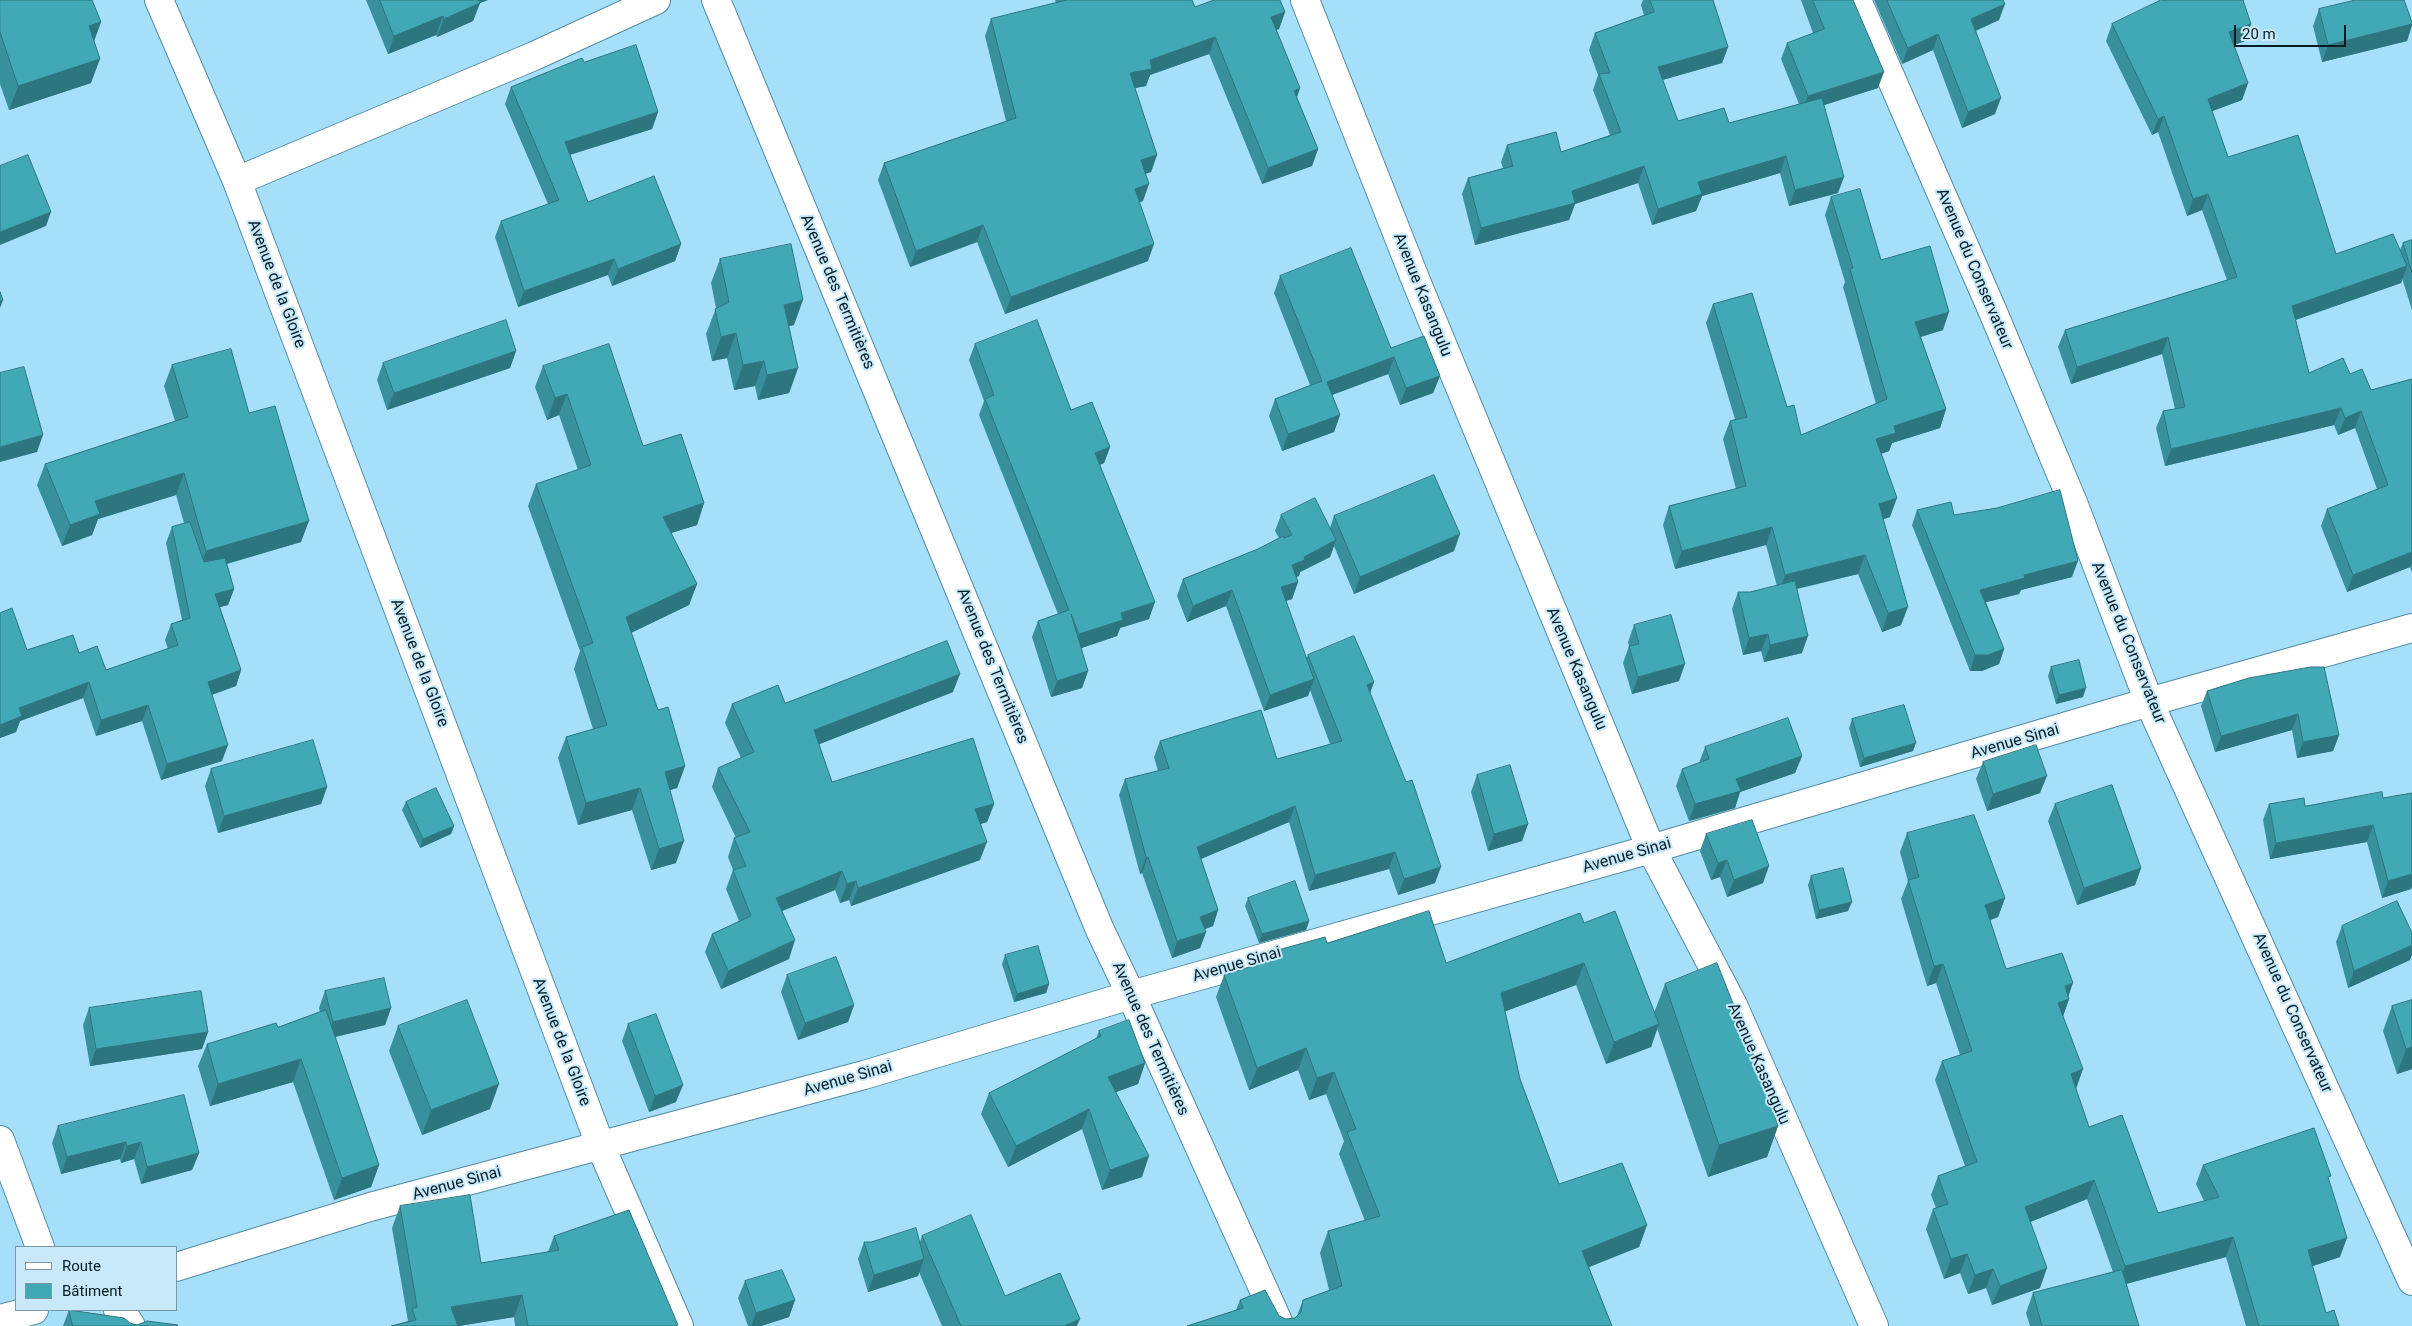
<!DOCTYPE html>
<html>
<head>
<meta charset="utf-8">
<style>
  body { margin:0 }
  #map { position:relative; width:2412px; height:1326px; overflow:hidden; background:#a5dffa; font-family:Roboto,sans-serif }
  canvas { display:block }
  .legend { position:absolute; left:15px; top:1246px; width:162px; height:65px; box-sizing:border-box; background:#c7e9f9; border:1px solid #7997a4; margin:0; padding:6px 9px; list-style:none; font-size:15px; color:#041c25 }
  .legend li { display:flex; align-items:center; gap:10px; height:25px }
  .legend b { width:25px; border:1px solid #7997a4 }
  .scale { position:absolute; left:2234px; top:25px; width:112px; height:22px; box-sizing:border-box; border:2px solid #041c25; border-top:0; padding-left:6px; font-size:15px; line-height:18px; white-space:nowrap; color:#041c25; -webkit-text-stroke:4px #c7e9f9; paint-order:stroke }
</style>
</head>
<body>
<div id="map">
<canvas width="2412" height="1326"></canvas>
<ul class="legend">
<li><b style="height:6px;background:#fff"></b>Route</li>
<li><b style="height:14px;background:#41a8b6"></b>Bâtiment</li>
</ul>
<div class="scale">20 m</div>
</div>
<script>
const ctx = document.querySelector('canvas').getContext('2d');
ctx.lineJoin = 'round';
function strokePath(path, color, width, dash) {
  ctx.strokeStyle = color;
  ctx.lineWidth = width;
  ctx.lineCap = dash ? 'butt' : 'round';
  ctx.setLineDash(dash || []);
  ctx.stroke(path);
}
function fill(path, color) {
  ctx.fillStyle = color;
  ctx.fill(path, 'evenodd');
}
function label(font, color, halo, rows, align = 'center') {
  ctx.font = font + ' Roboto,sans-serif';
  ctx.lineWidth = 4;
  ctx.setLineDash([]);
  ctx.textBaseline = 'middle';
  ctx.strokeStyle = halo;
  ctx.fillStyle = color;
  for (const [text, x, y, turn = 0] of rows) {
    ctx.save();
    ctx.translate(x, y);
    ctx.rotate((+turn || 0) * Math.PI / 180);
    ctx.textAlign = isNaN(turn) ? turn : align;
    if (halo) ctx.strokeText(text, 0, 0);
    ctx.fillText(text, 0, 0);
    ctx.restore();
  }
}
const minor = new Path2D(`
  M159,0L237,181L601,1147L679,1326
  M716,0L1100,930L1131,995L1280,1326
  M1305,0L1416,281L1651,849L1733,1005L1874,1326
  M1857,0L1993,312L2074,505L2149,702L2412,1281
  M237,181L534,56L656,0
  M0,1140L40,1247
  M176,1267L370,1207L864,1075L1131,995L1651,849L2149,702L2412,628
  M118,1310L122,1312L131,1326
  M0,1319L34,1310`);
strokePath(minor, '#538ba3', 30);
strokePath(minor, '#fff', 28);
fill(new Path2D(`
  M0,0L101,22L94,40L91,83L9,110L0,84Z
  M366,0H488L480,3L473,21L437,37L436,35L388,54Z
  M1055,0H1192L1195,7L1285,12L1279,29L1276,30L1300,88L1297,97L1318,149L1312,166L1262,184L1209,54L1150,75L1146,86L1135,88L1157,155L1151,172L1145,174L1143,201L1139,202L1148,261L1005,314L977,242L910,267L878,180L884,163L1006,121L985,36L991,19L1056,3Z
  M1643,0H1713L1728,47L1722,63L1662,80L1678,121L1729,123L1799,104L1781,59L1787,43L1813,33L1801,0H1853L1878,88L1824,105L1838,193L1789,206L1780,173L1702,196L1696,211L1652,225L1638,183L1575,204L1569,220L1475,245L1462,194L1468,178L1503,168L1501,162L1507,145L1561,152L1610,135L1593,90L1598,75L1589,50L1595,33L1644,15L1641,5Z
  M1874,0H2003L1999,20L1976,31L1995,114L1962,128L1933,50L1902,64Z
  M2164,1L2251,24L2245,41L2234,45L2248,83L2242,100L2212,111L2228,157L2336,254L2400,250L2403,243L2412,240V310L2402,278L2401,283L2296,320L2309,373L2350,374L2371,390L2412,379V572L2410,567L2347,592L2321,526L2327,509L2377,489L2355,428L2338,435L2334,425L2165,466L2156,428L2163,411L2175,409L2162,354L2071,384L2058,347L2065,330L2227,280L2202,210L2187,216L2158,132L2152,135L2106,41L2112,24Z
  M2319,9L2412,22V26L2407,41L2322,62L2313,26Z
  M584,62L658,112L652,129L570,155L588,202L681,244L675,261L612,286L608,275L518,307L495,237L501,221L548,204L505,104L511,87Z
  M1831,197L1881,260L1943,330L1921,337L1946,409L1940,428L1892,443L1889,451L1881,454L1890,517L1883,519L1901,625L1882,632L1858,574L1797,589L1802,653L1764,662L1761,651L1743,655L1732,609L1738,592H1750L1777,586L1766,545L1675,569L1663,525L1669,506L1736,489L1723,439L1730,421L1735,419L1706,323L1713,304L1787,407L1801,435L1876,404L1843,287L1845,282L1825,215Z
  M720,259L794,325L789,326L798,368L789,393L758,400L755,386L734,390L727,358L712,361L706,334L716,308L711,283Z
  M1280,276L1391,348L1440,376L1433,393L1400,405L1388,374L1332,395L1340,415L1334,432L1282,451L1269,416L1275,399L1310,385L1274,293Z
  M975,344L1071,410L1110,447L1104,463L1100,465L1149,619L1120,628L1117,636L1081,648L1088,671L1082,688L1051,697L1032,637L1038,621L1058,614L979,415L984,401L969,360Z
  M516,351L510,368L387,410L377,380L383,363Z
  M172,365L249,413L301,542L227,564L234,589L228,605L220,607L241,670L236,686L212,695L222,761L161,780L142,721L96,736L83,698L20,721L16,732L0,738V613L27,650L79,653L106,670L168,649L165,640L171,624L182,620L166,543L172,527L184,523L176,495L98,519L92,535L62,546L37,485L45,464L175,421L164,386Z
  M543,366L643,446L704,503L697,525L671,533L697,584L689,605L631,633L658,710L685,766L677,788L670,790L676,863L651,870L632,810L578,825L558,758L566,737L593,729L574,669L580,651L528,506L536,484L578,470L559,415L547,420L535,387Z
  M1917,510L1954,515L2072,577L2021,590L2019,594L1986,602L2004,649L1999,664L1982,671H1970L1912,525Z
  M1281,515L1330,528L1334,516L1454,551L1354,594L1334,546L1330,557L1300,572L1299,576L1296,577L1298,582L1292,599L1286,601L1306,659L1308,655L1374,682L1370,692L1435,883L1398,895L1389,869L1309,891L1289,822L1201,859L1218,910L1213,926L1205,929L1206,932L1200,948L1172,958L1142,873L1140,874L1119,795L1125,779L1158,771L1154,757L1160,741L1277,759L1330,744L1310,690L1308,696L1264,711L1226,606L1187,622L1177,596L1183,579L1258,549L1279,538L1275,531Z
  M1634,625L1679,681L1632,694L1623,663L1629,646L1628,642Z
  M2051,667L2083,697L2056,704L2048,676Z
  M2249,678L2339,735L2333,751L2297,758L2292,730L2215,752L2201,706L2207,691Z
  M953,692L819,744L832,782L994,804L987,822L980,824V860L851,906L849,900L840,903L835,890L782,911L789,959L721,989L705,952L712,934L739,921L726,889L733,870L728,857L734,838H736L712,787L718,768L741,758L725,723L732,704L785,703Z
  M1852,719L1913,751L1860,767L1849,728Z
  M1705,747L1802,756L1795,773L1740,792L1735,808L1689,821L1676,786L1682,769L1699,763Z
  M1983,762L2040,793L1987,811L1976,779Z
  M211,769L327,787L321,804L218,833L205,786Z
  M1477,775L1528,824L1522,841L1488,851L1471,792Z
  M2383,798L2411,889L2382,898L2367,842L2270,859L2263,820L2269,804L2305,806Z
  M406,802L454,826L451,834L420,848L402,810Z
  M2055,804L2141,868L2135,885L2077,905L2048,821Z
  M1907,833L2005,898L1998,917L1990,920L2006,969L2068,997L2069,999L2063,1016L2076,1089L2089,1127L2158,1213L2204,1201L2196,1184L2203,1165L2329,1181L2340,1257L2312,1266L2326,1313L2339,1326H2246L2226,1257L2126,1284L2139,1326H2030L2026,1313L2033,1293L2113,1272L2087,1199L2030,1222L2040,1288L1992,1305L1986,1288L1968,1294L1960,1273L1944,1279L1926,1229L1933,1209L1936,1208L1931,1195L1938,1176L1965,1166L1935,1080L1942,1061L1960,1055L1936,983L1927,986L1901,899L1908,881L1900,852Z
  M1706,834L1763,883L1727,897L1720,877L1711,880L1700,851Z
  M1811,876L1848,911L1816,919L1808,885Z
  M1248,898L1309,921L1306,930L1259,943L1245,906Z
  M1584,923L1654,1013L1665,984L1778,1126L1767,1157L1708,1177L1657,1028L1651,1047L1606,1064L1576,985L1505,1011L1520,1079L1559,1184L1647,1225L1639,1247L1589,1267L1612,1326H1187L1236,1310L1240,1300L1286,1319L1295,1318L1297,1316L1303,1300L1329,1290L1320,1253L1328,1231L1365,1221L1339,1154L1344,1141L1326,1094L1309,1100L1298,1070L1249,1090L1216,997L1224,975L1274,959L1278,950L1327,943L1446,963Z
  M2342,926L2410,960L2348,988L2336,942Z
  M1005,955L1049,984L1046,993L1014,1002L1002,964Z
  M787,975L854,1005L848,1022L798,1040L781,992Z
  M325,991L391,1008L385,1025L335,1037L379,1165L371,1187L334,1200L293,1082L210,1106L198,1066L207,1044L278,1027L320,1012L319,1008Z
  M2412,1000V1069L2397,1074L2383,1031L2392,1006Z
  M89,1008L208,1032L202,1049L90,1066L83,1025Z
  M628,1024L676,1102L649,1112L622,1041Z
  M398,1026L490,1109L422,1135L389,1051Z
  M1099,1031L1145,1063L1138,1084L1116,1092L1142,1177L1102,1190L1082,1129L1008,1167L981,1114L989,1093L1096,1039Z
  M58,1126L199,1153L192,1170L141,1184L134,1159L121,1163L120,1159L61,1174L52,1143Z
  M400,1206L481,1263L548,1252L554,1236L677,1326H515L514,1317L459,1326H391L408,1321L392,1228Z
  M922,1236L1005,1296L1077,1326H942L919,1272L918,1276L868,1292L858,1259L864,1242H920Z
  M745,1281L795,1300L789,1317L761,1326H748L738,1298Z
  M69,1310L137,1325L177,1326H63Z`), '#38909d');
fill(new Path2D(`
  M470,0H488L480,3L473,21L437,37L444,19Z
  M2005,4L1999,20L1965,35L1971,19Z
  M1285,12L1279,29L1265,34L1271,17Z
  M443,16L436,35L388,54L394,36Z
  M101,22L92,47L89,26Z
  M2251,24L2245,41L2222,49L2229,32Z
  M2412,24L2407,41L2322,62L2328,45Z
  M1938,34L1933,50L1902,64L1908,48Z
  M1215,37L1209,54L1150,75L1146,86L1124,90L1130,73L1150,60Z
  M1728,47L1722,63L1652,83L1658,67Z
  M100,59L91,83L9,110L18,86Z
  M1884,72L1878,88L1802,112L1808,96Z
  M2248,83L2242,100L2202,115L2208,99Z
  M1300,88L1294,105V91Z
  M2001,98L1995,114L1962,128L1968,112Z
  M658,112L652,129L559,158L565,142Z
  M2164,116L2158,132L2152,135L2158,119Z
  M1318,149L1312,166L1262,184L1268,168Z
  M1157,155L1151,172L1134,177L1141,160Z
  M1786,156L1780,173L1702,196L1696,211L1652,225L1658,209L1698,182Z
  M1644,166L1638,183L1575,204L1569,220L1475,245L1481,228L1572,191Z
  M1844,177L1838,193L1789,206L1795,190Z
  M1149,184L1143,201L1128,206L1135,189Z
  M2208,194L2202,210L2187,216L2193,199Z
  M51,212L46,226L0,245V232Z
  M983,225L977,242L910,267L916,251Z
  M681,244L675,261L612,286L618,269Z
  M1154,244L1148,261L1005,314L1011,297Z
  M614,259L608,275L518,307L524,291Z
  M2407,266L2401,283L2286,323L2292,306Z
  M3,300L0,308V301Z
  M803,300L794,325L775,329L784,305Z
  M1949,312L1943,330L1909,340L1915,322Z
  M736,333L727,358L712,361L721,337Z
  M2168,337L2162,354L2071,384L2077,367Z
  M516,351L510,368L387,410L394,393Z
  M1394,357L1388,374L1321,399L1327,382Z
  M764,361L755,386L734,390L743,365Z
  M798,368L789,393L758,400L767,375Z
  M1440,376L1433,393L1400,405L1406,388Z
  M567,394L559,415L547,420L555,398Z
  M2341,408L2334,425L2165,466L2171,449Z
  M1946,409L1940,428L1892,443L1889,451L1869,458L1876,439L1894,426Z
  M2361,411L2355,428L2338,435L2345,418Z
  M1340,415L1334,432L1282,451L1288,434Z
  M43,435L37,452L0,462V447Z
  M1110,447L1104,463L1089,469L1095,453Z
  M184,473L176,495L98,519L92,535L62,546L70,525L95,501Z
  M1897,498L1890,517L1872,523L1879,504Z
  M704,503L697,525L655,538L663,517Z
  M309,521L301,542L198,572L206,551Z
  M1772,527L1766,545L1675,569L1682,551Z
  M1460,534L1454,551L1354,594L1360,577Z
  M1336,540L1330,557L1300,572L1299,576L1286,581L1292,565L1304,557Z
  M2412,552V562L2410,567L2347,592L2353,575Z
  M1865,555L1858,574L1779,593L1785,575Z
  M2078,561L2072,577L2021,590L2019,594L1975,605L1980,590L2024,575Z
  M1298,582L1292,599L1275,604L1281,587Z
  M697,584L689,605L618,639L626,617Z
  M234,589L228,605L209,610L215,594Z
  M1232,590L1226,606L1187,622L1193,606Z
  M1155,602L1149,619L1120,628L1117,636L1073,651L1079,634L1121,613Z
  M1908,607L1901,625L1882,632L1888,613Z
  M1768,634L1761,651L1743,655L1749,638Z
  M1808,636L1802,653L1764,662L1770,645Z
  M2004,649L1999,664L1982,671H1970L1975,655Z
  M1685,664L1679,681L1632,694L1638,677Z
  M241,670L236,686L202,698L208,682Z
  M1088,671L1082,688L1051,697L1057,681Z
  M960,674L953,692L807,749L814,730Z
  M1314,679L1308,696L1264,711L1270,695Z
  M89,682L83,698L20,721L16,732L0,738V725L19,708Z
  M1374,682L1368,699L1367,685Z
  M2086,688L2083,697L2056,704L2059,695Z
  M148,705L142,721L96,736L101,720Z
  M2298,714L2292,730L2215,752L2221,736Z
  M2339,735L2333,751L2297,758L2303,742Z
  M1916,743L1913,751L1860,767L1864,758Z
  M228,745L222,761L161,780L167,764Z
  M1802,756L1795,773L1740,792L1735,808L1689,821L1695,804L1736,779Z
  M685,766L677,788L657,794L665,772Z
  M2047,776L2040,793L1987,811L1993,794Z
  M327,787L321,804L218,833L224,816Z
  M640,788L632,810L578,825L586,803Z
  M994,804L987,822L968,828L975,809Z
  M1295,806L1289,822L1191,863L1197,847Z
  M1528,824L1522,841L1488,851L1494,834Z
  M2373,825L2367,842L2270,859L2276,843Z
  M454,826L451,834L420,848L423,839Z
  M684,841L676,863L651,870L659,849Z
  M987,842L980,860L851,906L858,888Z
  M1395,852L1389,869L1309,891L1315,875Z
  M1146,857H1148L1142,873L1140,874Z
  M1727,860L1720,877L1711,880L1718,863Z
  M2412,864V887L2411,889L2382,898L2388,881Z
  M1769,866L1763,883L1727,897L1734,880Z
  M1441,867L1435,883L1398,895L1404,879Z
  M2141,868L2135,885L2077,905L2084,888Z
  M842,871L835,890L769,916L776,898Z
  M856,881L849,900L840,903L847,884Z
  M2005,898L1998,917L1978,925L1985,905Z
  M1852,902L1848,911L1816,919L1819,910Z
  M1218,910L1213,926L1194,933L1200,917Z
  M1309,921L1306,930L1259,943L1262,934Z
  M1206,932L1200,948L1172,958L1177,941Z
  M795,940L789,959L721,989L728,971Z
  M2412,945V955L2410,960L2348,988L2354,971Z
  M1584,963L1576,985L1493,1016L1501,993Z
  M1943,964L1936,983L1927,986L1934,966Z
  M2073,983L2067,1000L2069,999L2062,1019L2051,1022L2065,986Z
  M1049,984L1046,993L1014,1002L1017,994Z
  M854,1005L848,1022L798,1040L805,1023Z
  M391,1008L385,1025L326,1039L333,1022Z
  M1659,1024L1651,1047L1606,1064L1614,1042Z
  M208,1032L202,1049L90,1066L96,1049Z
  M2412,1047V1069L2397,1074L2406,1049Z
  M1306,1048L1298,1070L1249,1090L1257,1068Z
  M301,1059L293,1082L210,1106L218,1084Z
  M1145,1063L1138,1084L1100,1098L1108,1077Z
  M2083,1069L2076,1089L2071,1074Z
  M1334,1072L1326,1094L1309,1100L1317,1078Z
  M499,1084L490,1109L422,1135L431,1110Z
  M683,1085L676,1102L649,1112L655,1096Z
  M1089,1109L1082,1129L1008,1167L1016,1146Z
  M1778,1126L1767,1157L1708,1177L1719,1145Z
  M126,1142L120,1159L61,1174L67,1157Z
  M141,1142L134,1159L121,1163L127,1146Z
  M199,1153L192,1170L141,1184L147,1167Z
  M1149,1156L1142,1177L1102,1190L1110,1170Z
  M379,1165L371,1187L334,1200L342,1178Z
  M2094,1180L2087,1199L2018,1227L2025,1207Z
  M1647,1225L1639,1247L1574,1273L1582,1251Z
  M2233,1237L2226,1257L2118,1286L2125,1266Z
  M2347,1238L2340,1257L2301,1270L2308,1250Z
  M1967,1254L1960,1273L1944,1279L1951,1259Z
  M924,1259L918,1276L868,1292L874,1275Z
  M2047,1268L2040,1288L1992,1305L2000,1286Z
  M1993,1269L1986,1288L1968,1294L1975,1275Z
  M522,1295L514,1317L459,1326H444L451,1307Z
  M795,1300L789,1317L761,1326H751L756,1313Z
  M1080,1319L1077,1326H1064Z`), '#2e767f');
const building = new Path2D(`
  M0,0H92L101,22L89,26L100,59L18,86L0,32Z
  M380,0H479L480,3L444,19L443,16L394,36Z
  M1067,0H1192L1195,7L1214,0H1280L1285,12L1271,17L1300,88L1294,91L1318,149L1268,168L1215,37L1150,60L1152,69L1130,73L1157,155L1141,160L1149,184L1135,189L1154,244L1011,297L983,225L916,251L884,163L1016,118L991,19Z
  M1650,0H1713L1728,47L1658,67L1678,121L1724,108L1729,123L1822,98L1844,177L1795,190L1786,156L1698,182L1702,194L1658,209L1644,166L1572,191L1575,203L1481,228L1468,178L1513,166L1507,145L1556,132L1561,152L1621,132L1599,74L1610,73L1595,33L1654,12Z
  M1813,0H1853L1884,72L1808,96L1787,43L1824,29Z
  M1887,0H2003L2005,4L1971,19L2001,98L1968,112L1938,34L1908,48Z
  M2161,0H2164V1L2166,0H2243L2251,24L2229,32L2248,83L2208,99L2228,157L2298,135L2336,254L2393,234L2407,266L2292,306L2309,373L2343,358L2350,374L2362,369L2371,390L2412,379V552L2353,575L2327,509L2388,485L2361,411L2345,418L2341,408L2171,449L2163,411L2185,407L2168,337L2077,367L2065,330L2237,277L2208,194L2193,199L2164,116L2158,119L2112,24Z
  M2356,0H2404L2412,22V24L2328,45L2319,9Z
  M636,45L658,112L565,142L588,202L654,176L681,244L618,269L614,259L524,291L501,221L559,200L511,87L582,58L584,62Z
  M28,155L51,212L0,232V166Z
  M1860,189L1881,260L1930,246L1949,312L1915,322L1946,409L1894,426L1896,433L1876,439L1897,498L1879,504L1908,607L1888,613L1865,555L1785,575L1772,527L1682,551L1669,506L1746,486L1730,421L1747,417L1713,304L1752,293L1787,407L1794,405L1801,435L1887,399L1850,269L1853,268L1831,197Z
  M2412,240V273L2403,243Z
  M791,244L803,300L784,305L798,368L767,375L764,361L743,365L736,333L721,337L715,309L729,302L720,259Z
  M1351,248L1391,348L1424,336L1440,376L1406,388L1394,357L1327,382L1340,415L1288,434L1275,399L1322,381L1280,276Z
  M0,292L3,300L0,301Z
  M506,320L516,351L394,393L383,363Z
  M1037,320L1071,410L1092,402L1110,447L1095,453L1155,602L1121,613L1123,620L1079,634L1071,614L1088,671L1057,681L1038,621L1069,610L985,399L994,395L975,344Z
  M609,344L643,446L681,434L704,503L663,517L697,584L626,617L658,710L668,707L685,766L665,772L684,841L659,849L640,788L586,803L566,737L607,725L582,647L593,643L536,484L591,465L567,394L555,398L543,366Z
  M231,349L249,413L275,406L309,521L206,551L184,473L95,501L100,514L70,525L45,464L188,417L172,365Z
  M24,367L43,435L0,447V373Z
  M1434,475L1460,534L1360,577L1334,516Z
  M2060,490L2078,561L2024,575L2025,578L1980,590L2004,649L1988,655H1975L1917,510L1951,502L1954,515L1997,508Z
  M1315,498L1336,540L1304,557L1305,560L1292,565L1298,582L1281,587L1314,679L1270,695L1232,590L1193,606L1183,579L1258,549L1283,536L1284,538L1292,535L1281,515Z
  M190,522L204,562L225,558L234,589L215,594L241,670L208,682L228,745L167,764L148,705L101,720L89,682L19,708L22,716L0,725V613L12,608L27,650L73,635L79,653L97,646L106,670L178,645L171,624L190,618L172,527Z
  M1795,581L1808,636L1770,645L1768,634L1749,638L1738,592H1750Z
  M1671,615L1685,664L1638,677L1629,646L1639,644L1634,625Z
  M1354,636L1374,682L1367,685L1406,782L1412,780L1441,867L1404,879L1395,852L1315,875L1295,806L1197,847L1218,910L1200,917L1206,932L1177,941L1148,857H1146L1125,779L1169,768L1160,741L1261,710L1277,759L1342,741L1308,655Z
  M947,641L960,674L814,730L832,782L973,738L994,804L975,809L987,842L858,888L856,881L847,884L842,871L776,898L795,940L728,971L712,934L751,916L733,870L746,866L734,838L750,832L718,768L754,752L732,704L778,685L785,703Z
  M2079,660L2086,688L2059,695L2051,667Z
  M2311,667H2324L2339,735L2303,742L2298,714L2221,736L2207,691L2249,678Z
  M1904,705L1916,743L1864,758L1852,719Z
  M1788,718L1802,756L1736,779L1741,791L1695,804L1682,769L1709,759L1705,747Z
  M313,740L327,787L224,816L211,769Z
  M2036,745L2047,776L1993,794L1983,762Z
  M1510,765L1528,824L1494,834L1477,775Z
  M2112,785L2141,868L2084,888L2055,804Z
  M436,788L454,826L423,839L406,802Z
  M2382,792L2383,798L2412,793V874L2388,881L2373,825L2276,843L2269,804L2304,798L2305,806Z
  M1974,815L2005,898L1985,905L2006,969L2062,953L2073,983L2065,986L2069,999L2058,1003L2083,1069L2071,1074L2089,1127L2122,1115L2158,1213L2219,1197L2203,1165L2314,1128L2331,1176L2328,1177L2347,1238L2308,1250L2326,1313L2334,1310L2339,1326H2259L2233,1237L2125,1266L2094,1180L2025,1207L2047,1268L2000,1286L1993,1269L1975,1275L1967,1254L1951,1259L1933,1209L1948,1204L1938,1176L1977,1162L1942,1061L1972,1051L1943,964L1934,966L1908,880L1919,877L1907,833Z
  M1752,820L1769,866L1734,880L1727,860L1718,863L1706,834Z
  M1843,868L1852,902L1819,910L1811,876Z
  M1295,881L1309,921L1262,934L1248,898Z
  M2397,901L2412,933V945L2354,971L2342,926Z
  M1429,911L1446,963L1580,913L1584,923L1615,911L1659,1024L1614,1042L1584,963L1501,993L1520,1079L1559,1184L1622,1163L1647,1225L1582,1251L1612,1326H1187L1243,1308L1240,1300L1265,1290L1279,1316L1286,1319L1295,1318L1301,1312L1303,1300L1342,1286L1328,1231L1380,1216L1347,1132L1356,1129L1334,1072L1317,1078L1306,1048L1257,1068L1224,975L1281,957L1278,950L1325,937L1327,943Z
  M1038,946L1049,984L1017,994L1005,955Z
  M836,957L854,1005L805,1023L787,975Z
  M1717,963L1763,1079L1778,1126L1719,1145L1665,984Z
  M384,978L391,1008L333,1022L325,991Z
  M201,991L208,1032L96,1049L89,1008Z
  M467,1000L499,1084L431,1110L398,1026Z
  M2412,1000V1047L2406,1049L2392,1006Z
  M326,1010L379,1165L342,1178L301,1059L218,1084L207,1044L276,1023L278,1027Z
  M656,1014L683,1085L655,1096L628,1024Z
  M1129,1020L1145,1063L1108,1077L1149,1156L1110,1170L1089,1109L1016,1146L989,1093L1101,1036L1099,1031Z
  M184,1095L199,1153L147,1167L141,1142L127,1146L126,1142L67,1157L58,1126Z
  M470,1195L481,1263L559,1250L554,1236L629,1210L678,1325L673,1326H528L522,1295L451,1307L458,1326H391L416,1320L412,1309L417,1307L400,1206Z
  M971,1215L1005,1296L1060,1273L1080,1319L1064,1326H961L922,1236Z
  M916,1228L924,1259L874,1275L864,1242H871Z
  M782,1270L795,1300L756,1313L745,1281Z
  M2122,1270L2139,1326H2042L2033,1293Z
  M69,1310L124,1318L130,1323L137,1325L147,1321L178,1325L175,1326H73Z`);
fill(building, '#41a8b6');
strokePath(building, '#2e767f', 1);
label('16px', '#041c25', '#c7e9f9', [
  ["Avenue du Conservateur",1974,269,67],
  ["Avenue de la Gloire",276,284,69],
  ["Avenue des Termitières",837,292,67],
  ["Avenue Kasangulu",1422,295,68],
  ["Avenue du Conservateur",2128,643,68],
  ["Avenue de la Gloire",419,663,69],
  ["Avenue des Termitières",992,666,68],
  ["Avenue Kasangulu",1576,669,67],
  ["Avenue Sinai",2015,742,-16],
  ["Avenue Sinai",1627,856,-16],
  ["Avenue Sinai",1237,965,-16],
  ["Avenue du Conservateur",2292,1013,66],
  ["Avenue des Termitières",1150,1039,66],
  ["Avenue de la Gloire",561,1042,69],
  ["Avenue Kasangulu",1758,1064,66],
  ["Avenue Sinai",848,1079,-16],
  ["Avenue Sinai",457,1184,-15]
]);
</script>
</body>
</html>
